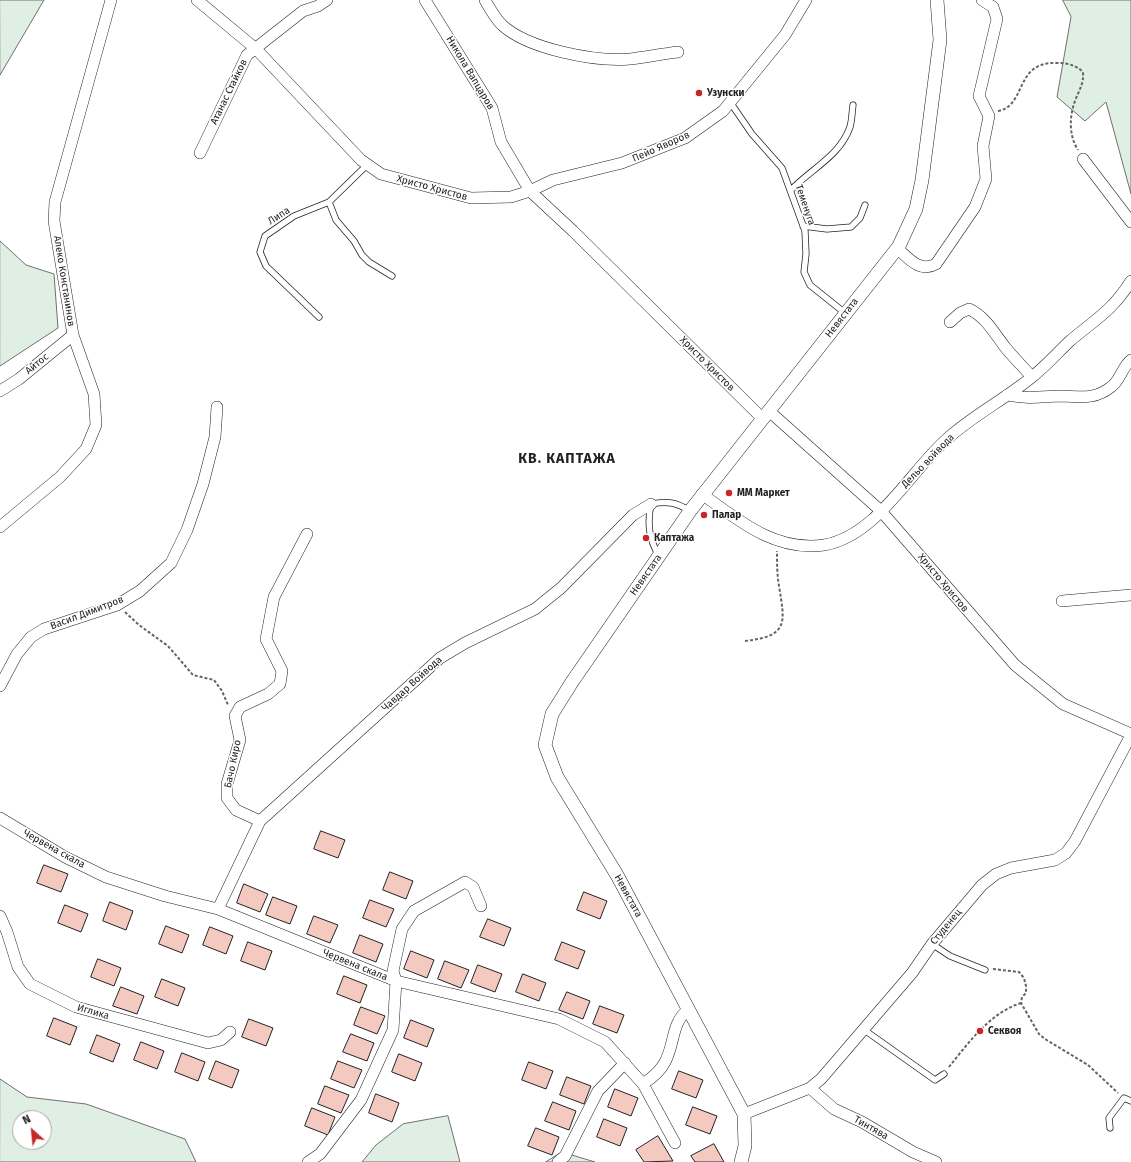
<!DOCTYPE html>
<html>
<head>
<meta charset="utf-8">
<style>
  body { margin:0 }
  #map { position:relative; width:1131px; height:1162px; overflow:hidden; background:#fff; font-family:"Fira Sans",sans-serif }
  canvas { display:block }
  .north { position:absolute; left:12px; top:1110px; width:40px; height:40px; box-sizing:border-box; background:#fff; border:1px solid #a7a7a7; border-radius:50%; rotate:333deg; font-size:11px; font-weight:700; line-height:16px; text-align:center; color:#222 }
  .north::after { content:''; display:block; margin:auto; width:14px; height:18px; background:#c62828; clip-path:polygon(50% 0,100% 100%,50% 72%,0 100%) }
</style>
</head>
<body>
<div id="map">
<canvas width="1131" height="1162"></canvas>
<div class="north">N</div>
</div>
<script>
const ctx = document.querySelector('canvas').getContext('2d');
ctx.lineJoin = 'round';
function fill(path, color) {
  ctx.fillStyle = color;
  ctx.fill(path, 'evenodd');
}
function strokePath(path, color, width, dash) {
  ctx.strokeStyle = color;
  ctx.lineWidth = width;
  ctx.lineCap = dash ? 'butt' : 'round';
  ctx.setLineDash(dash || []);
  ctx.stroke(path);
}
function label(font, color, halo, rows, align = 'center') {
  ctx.font = font + ' "Fira Sans",sans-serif';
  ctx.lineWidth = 3;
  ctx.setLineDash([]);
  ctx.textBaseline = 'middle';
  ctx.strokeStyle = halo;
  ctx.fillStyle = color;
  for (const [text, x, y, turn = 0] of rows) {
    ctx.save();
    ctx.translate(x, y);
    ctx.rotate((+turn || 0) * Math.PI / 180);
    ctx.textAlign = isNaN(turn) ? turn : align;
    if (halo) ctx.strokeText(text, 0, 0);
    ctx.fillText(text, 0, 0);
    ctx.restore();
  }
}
const green = new Path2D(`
  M0,0H44L0,75Z
  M1063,0H1131V194L1106,102L1085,121L1057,97L1071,17Z
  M0,241L26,265L54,274L58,328L0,366Z
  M0,1079L27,1097L86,1104L185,1139L196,1162H0ZM20,1118H44V1142H20Z
  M448,1116L460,1162H362L376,1145L403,1124Z
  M562,1152L595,1162H546Z`);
fill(green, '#e0efe3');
strokePath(green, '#6f6f6f', 1);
const building = new Path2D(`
  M321,831L345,840L338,858L314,849Z
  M44,865L68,874L61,892L37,883Z
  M390,872L413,881L406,899L383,890Z
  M244,884L268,894L260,912L237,903Z
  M584,892L607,901L600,919L577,910Z
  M273,897L297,906L290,924L266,915Z
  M370,900L394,909L386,927L363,918Z
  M110,902L133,911L126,930L103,921Z
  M65,905L88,914L81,932L58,923Z
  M314,916L338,925L330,943L307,934Z
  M488,919L511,928L504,946L480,937Z
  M166,926L189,935L182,953L159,944Z
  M210,927L233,936L226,954L203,945Z
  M360,935L383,944L376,962L353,953Z
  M248,942L272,951L265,970L241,961Z
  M562,942L585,951L578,969L555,960Z
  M411,951L434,960L427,978L404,969Z
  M98,959L121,968L114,986L91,977Z
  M445,961L469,970L461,988L438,979Z
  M478,965L502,974L495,992L471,983Z
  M523,974L546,983L539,1001L516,992Z
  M344,976L367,985L360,1003L337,994Z
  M162,979L185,988L178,1006L155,997Z
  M121,987L144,996L137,1014L113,1006Z
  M567,992L590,1001L583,1019L559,1010Z
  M600,1006L624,1015L617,1033L593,1024Z
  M361,1007L385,1016L377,1034L354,1025Z
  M54,1018L77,1027L70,1045L47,1036Z
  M249,1019L273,1028L266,1046L242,1037Z
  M411,1020L434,1029L427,1047L404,1038Z
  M351,1034L374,1043L367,1061L343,1052Z
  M97,1035L120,1044L113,1062L90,1053Z
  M141,1042L164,1051L157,1069L134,1060Z
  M182,1053L205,1062L198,1081L175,1072Z
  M399,1054L422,1063L415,1081L392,1072Z
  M216,1061L239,1070L232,1088L209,1079Z
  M338,1061L362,1070L354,1088L331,1079Z
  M529,1062L553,1071L546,1089L522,1080Z
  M679,1071L703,1080L696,1098L672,1089Z
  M567,1077L591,1086L584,1104L560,1095Z
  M325,1086L349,1095L341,1113L318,1104Z
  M615,1089L638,1098L631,1116L608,1107Z
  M376,1094L399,1103L392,1122L369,1113Z
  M553,1102L576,1111L569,1130L545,1121Z
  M693,1107L717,1116L710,1134L686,1125Z
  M312,1108L335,1117L328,1135L305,1126Z
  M604,1119L627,1128L620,1146L597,1137Z
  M536,1128L559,1137L552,1155L528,1146Z
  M658,1136L673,1161L644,1162L636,1150Z
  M714,1144L724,1162H695L691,1156Z`);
fill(building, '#f3c9c0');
strokePath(building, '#222', 1);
const service = new Path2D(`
  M730,102L752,134L782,168L805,231L806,254L804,272L810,285L845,313
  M791,190C811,169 840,156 850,127C852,120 852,112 853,105
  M329,202L336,220L354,241L362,255L369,262L392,276
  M803,226L827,229L851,227L860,218L865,205
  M319,317L266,266L260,252L265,236L294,216L329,202L367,165
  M659,556C649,539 647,524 651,504C667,501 676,502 690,511
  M932,944L950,956L985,970
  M863,1029L935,1080L944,1074
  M1110,1128L1109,1118L1124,1098L1131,1101`);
const minor = new Path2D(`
  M197,0L256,49L361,160L381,174L471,198L511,197L530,191L553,180L622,163L685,138L723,111L785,35L806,0
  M425,0L492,108L501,142L530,191L573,231L763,419
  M485,0C490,9 495,18 502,25C528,49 595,62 630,59C646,57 662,54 678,52
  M200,153L247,55L303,11L318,6L327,0
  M1083,159L1131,222
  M897,248C909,259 920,273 936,264L975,207L986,179L983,146L989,116L979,96L997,19L993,7L982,0
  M950,322L960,313L969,309C986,317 994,333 1005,347C1013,357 1023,367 1032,377
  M0,391L19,379L73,335
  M1007,395C1025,399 1040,397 1059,396C1079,396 1093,401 1111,387C1120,381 1122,367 1131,360
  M769,411L881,511L1015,665L1063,704L1131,734
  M702,494C739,521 776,552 824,545C877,536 910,471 948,438C974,415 1005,399 1032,377C1046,366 1058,352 1071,340C1096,319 1113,310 1131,281
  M0,527L60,477L86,449L96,425L94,394L73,335L54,221L55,202L111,0
  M1062,601L1131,595
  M0,686L17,654L31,637L44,629L117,605L140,591L171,563L187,530L203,484L215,437L217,407
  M0,818L65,857L106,877L165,896L218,909L396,981L559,1019L605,1042L643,1084L675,1143
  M260,821L236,810L227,798V784L240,740L235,716L240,707L268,694L280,684L282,671L266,639L274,597L307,534
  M218,909L260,821L440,658L465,643L535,609L561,588L633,515L651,504
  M0,916L7,932L18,967L30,984L76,1007L208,1043L221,1040L230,1032
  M643,1084C652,1078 660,1072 665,1062C675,1044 671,1022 689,1009
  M810,1088L834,1109L862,1122L913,1152L936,1162
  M744,1114L810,1088L821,1079L912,973L932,944L982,885L996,874L1011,868L1055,860L1066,853L1075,841L1131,735
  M308,1162L320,1154L361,1100L393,1030L396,981L393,971L402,929L414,911L465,882L473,887L481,906
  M558,1162L565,1156L598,1091L625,1063`);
const tertiary = new Path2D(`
  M741,1162L745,1146L744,1114L617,875L557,777L545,745L552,714L572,682L690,511L899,246L916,209L922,180L940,40L937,0`);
strokePath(service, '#222', 7);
strokePath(minor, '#222', 12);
strokePath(tertiary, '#222', 14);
strokePath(new Path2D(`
  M998,111C1027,106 1014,61 1057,63C1067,63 1076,65 1083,72C1084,84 1079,90 1075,101C1069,117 1069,136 1078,150
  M125,612L139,625L168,646L193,675L214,680L222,691L228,705
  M745,641C789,636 785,623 779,586C777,575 777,563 777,551
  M993,969L1019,972L1024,978L1026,986V993L1022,997L1021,1003L1039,1034L1045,1039L1088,1065L1118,1093
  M949,1067C969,1042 990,1013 1021,1003`), '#646464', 2, [3, 2]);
strokePath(service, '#fff', 5.5);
strokePath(minor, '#fff', 11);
strokePath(tertiary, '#fff', 13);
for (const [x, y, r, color] of [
  [699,93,4,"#c62828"],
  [729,493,4,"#c62828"],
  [704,515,4,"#c62828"],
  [646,538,4,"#c62828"],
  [980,1031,4,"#c62828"]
]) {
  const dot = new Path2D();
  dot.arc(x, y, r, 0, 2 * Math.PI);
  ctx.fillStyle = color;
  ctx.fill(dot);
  strokePath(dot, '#fff', 1.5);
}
label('10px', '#222', '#fff', [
  ["Никола Вапцаров",470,73,59],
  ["Атанас Стайков",229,92,-64],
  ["Пейо Яворов",661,147,-24],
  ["Христо Христов",432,188,15],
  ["Теменуга",805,205,71],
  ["Липа",279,216,-33],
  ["Алеко Констанинов",64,281,81],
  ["Невястата",842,318,-52],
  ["Айтос",37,364,-39],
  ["Христо Христов",707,364,45],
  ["Дельо войвода",928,461,-46],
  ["Невястата",646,575,-55],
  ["Христо Христов",943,583,50],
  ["Васил Димитров",87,613,-21],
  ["Чавдар Войвода",412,684,-42],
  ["Бачо Киро",233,764,-78],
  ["Червена скала",54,849,29],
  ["Невястата",628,896,61],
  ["Студенец",946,927,-51],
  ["Червена скала",355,965,22],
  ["Иглика",93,1012,16],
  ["Тинтява",871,1128,29]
]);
label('bold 10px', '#222', '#fff', [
  ["Узунски",707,93],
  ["ММ Маркет",737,493],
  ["Палар",712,515],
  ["Каптажа",654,538],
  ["Секвоя",988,1031]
], 'left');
ctx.letterSpacing = '1px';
label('bold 14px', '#222', '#fff', [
  ["КВ. КАПТАЖА",567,459]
]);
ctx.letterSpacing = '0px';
</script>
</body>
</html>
